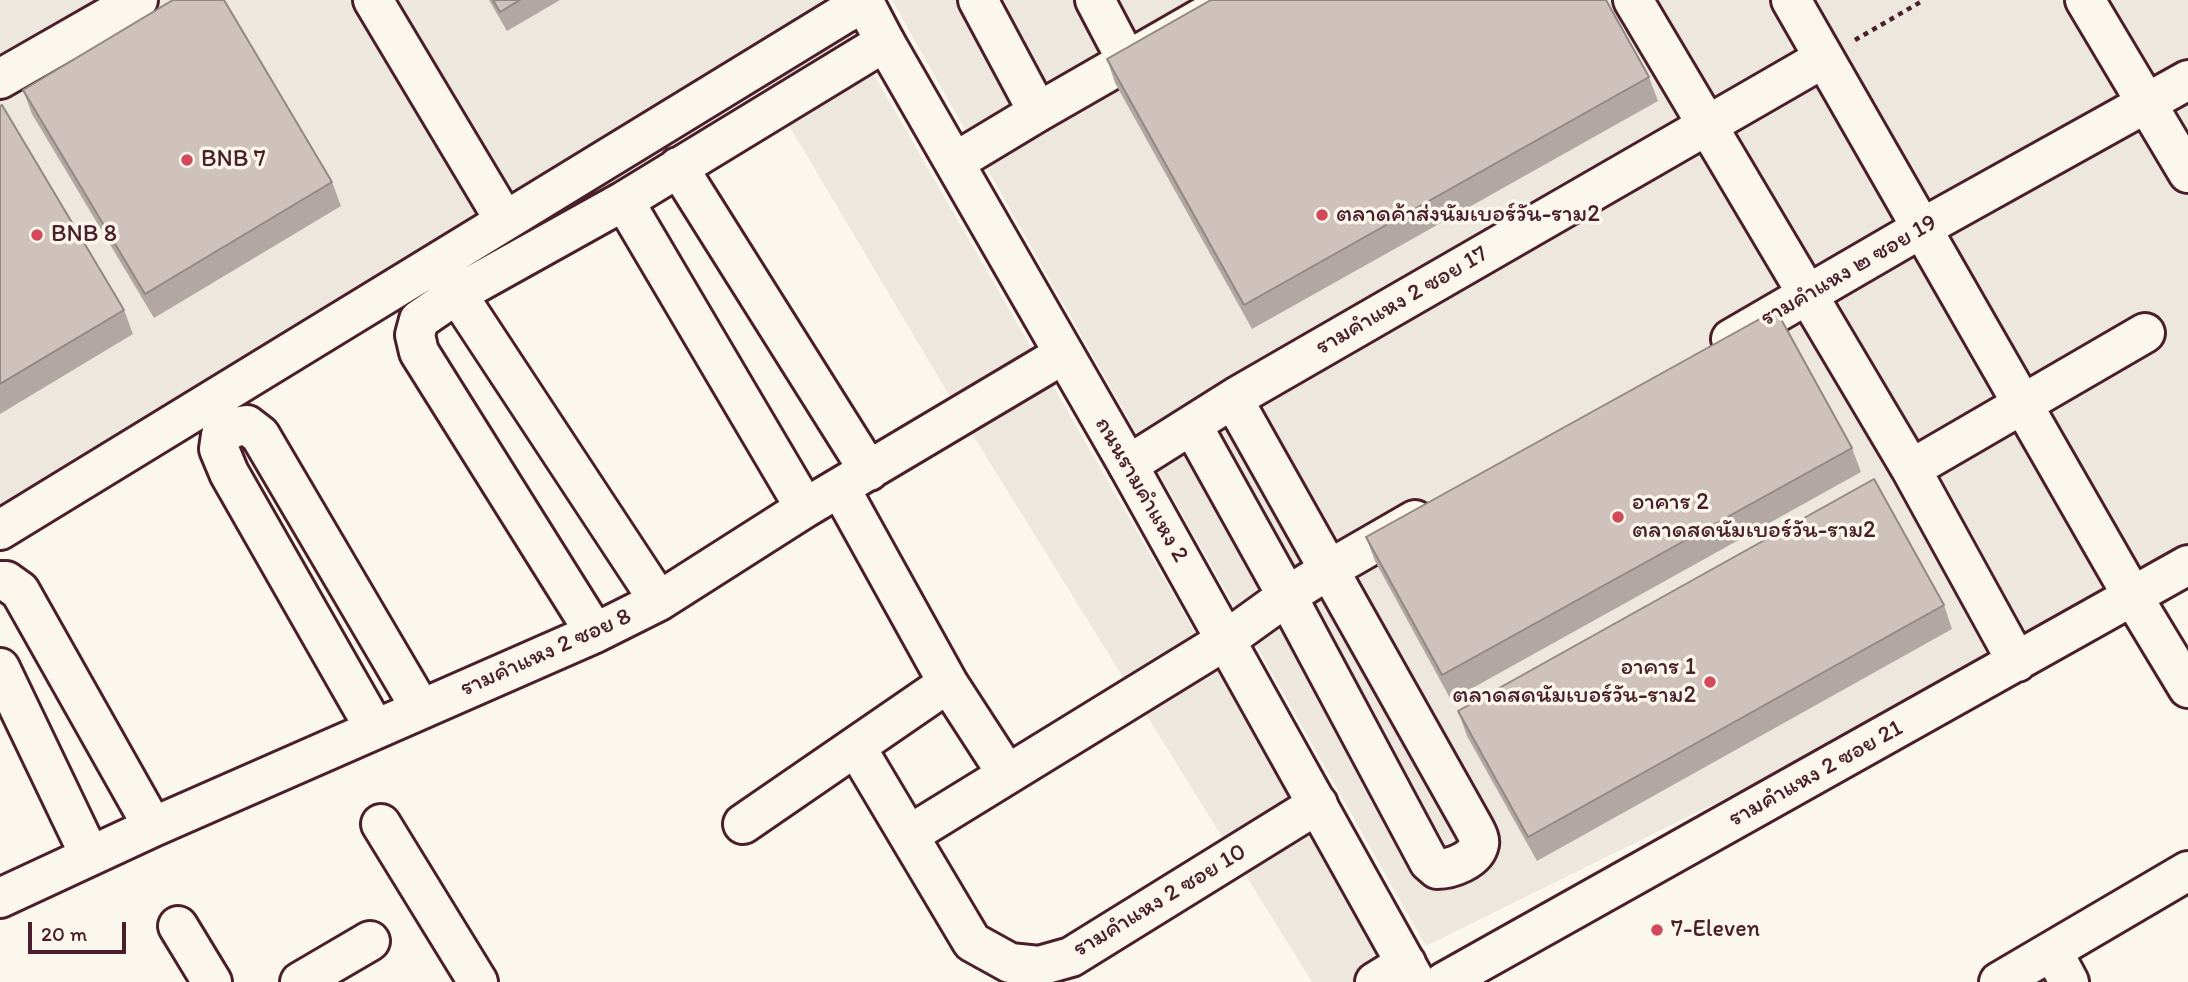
<!DOCTYPE html>
<html>
<head>
<meta charset="utf-8">
<style>
  body { margin:0 }
  #map { position:relative; width:2188px; height:982px; overflow:hidden; background:#fbf7ec; font-family:Itim,sans-serif }
  canvas { display:block }
  .scale { position:absolute; left:28px; top:922px; width:98px; height:32px; box-sizing:border-box; border:4px solid #4a1f2b; border-top:0; padding-left:9px; font-size:21px; line-height:24px; white-space:nowrap; color:#4a1f2b; -webkit-text-stroke:5px #fbf7ec; paint-order:stroke }
</style>
</head>
<body>
<div id="map">
<canvas width="2188" height="982"></canvas>
<div class="scale">20 m</div>
</div>
<script>
const ctx = document.querySelector('canvas').getContext('2d');
ctx.lineJoin = 'round';
function fill(path, color) {
  ctx.fillStyle = color;
  ctx.fill(path, 'evenodd');
}
function strokePath(path, color, width, dash) {
  ctx.strokeStyle = color;
  ctx.lineWidth = width;
  ctx.lineCap = dash ? 'butt' : 'round';
  ctx.setLineDash(dash || []);
  ctx.stroke(path);
}
function label(font, color, halo, rows, align = 'center') {
  ctx.font = font + ' Itim,"Playpen Sans Thai",sans-serif';
  ctx.lineWidth = 7;
  ctx.setLineDash([]);
  ctx.textBaseline = 'middle';
  ctx.strokeStyle = halo;
  ctx.fillStyle = color;
  for (const [text, x, y, turn = 0] of rows) {
    ctx.save();
    ctx.translate(x, y);
    ctx.rotate((+turn || 0) * Math.PI / 180);
    ctx.textAlign = isNaN(turn) ? turn : align;
    if (halo) ctx.strokeText(text, 0, 0);
    ctx.fillText(text, 0, 0);
    ctx.restore();
  }
}
fill(new Path2D(`
  M0,0H831L1396,982H1312L971,432L762,80L0,547Z
  M892,0H2188V562L2133,597L1426,946Z`), '#eee7de');
const minor = new Path2D(`
  M373,0L505,221
  M978,0L1038,112
  M1095,0L1127,61
  M1633,0L1911,469L2017,662
  M1791,0L2133,597L2188,688
  M2085,0L2188,173
  M0,79L138,0
  M955,162L1038,112L1233,0
  M678,167L869,471
  M624,201L805,508
  M457,294L659,601
  M1731,339L1922,228L2188,80
  M1192,425L1287,596L1429,862L1437,869C1451,869 1476,860 1479,844C1480,839 1477,834 1474,828L1233,399
  M1128,465L1236,397L1824,58
  M1911,469L2145,333
  M0,530L842,15L865,3
  M0,581H6L20,591L153,827
  M595,633L419,352L415,335L419,320L457,294L624,201L885,42
  M0,668L90,856
  M948,683L1007,774
  M375,729L229,473L219,449L221,435L235,427L247,425L260,435L421,709
  M856,747L972,942L1010,963L1039,966L1071,957L1318,804
  M381,824L478,982
  M743,824L948,683L840,488
  M909,835L1226,640L1287,596L1330,569L1415,520
  M0,898L153,827L595,633L659,601L805,508L1064,354
  M178,926L212,982
  M2053,952L2069,982
  M300,982L370,941
  M1375,982L1406,963
  M1444,982L2188,565`);
const major = new Path2D(`
  M863,0L885,42L1128,465L1416,982
  M1999,982L2188,871`);
strokePath(minor, '#4a1f2b', 44);
strokePath(major, '#4a1f2b', 44);
strokePath(new Path2D(`
  M1855,40L1924,0`), '#4a1f2b', 4.5, [5, 5]);
strokePath(minor, '#fbf7ec', 38);
strokePath(major, '#fbf7ec', 38);
fill(new Path2D(`
  M489,0H560L507,31Z
  M1107,59L1649,77L1658,101L1252,329L1115,83Z
  M23,90L332,182L341,206L154,318L32,114Z
  M0,106L124,310L133,334L0,414Z
  M1852,448L1861,472L1451,700L1375,561L1366,537Z
  M1944,605L1952,629L1537,861L1467,736L1458,711Z`), '#b2a7a2');
const building = new Path2D(`
  M173,0H224L332,182L145,294L23,90Z
  M493,0H520L500,12Z
  M1211,0H1606L1649,77L1244,305L1107,59Z
  M2,105L124,310L0,384V106Z
  M1776,310L1852,448L1442,675L1366,537Z
  M1874,479L1944,605L1528,837L1458,711Z`);
fill(building, '#cfc2bc');
strokePath(building, '#918884', 2);
for (const [x, y, r, color] of [
  [187,160,7,"#d1495b"],
  [1322,215,7,"#d1495b"],
  [37,235,7,"#d1495b"],
  [1618,517,7,"#d1495b"],
  [1710,682,7,"#d1495b"],
  [1657,930,7,"#d1495b"]
]) {
  const dot = new Path2D();
  dot.arc(x, y, r, 0, 2 * Math.PI);
  ctx.fillStyle = color;
  ctx.fill(dot);
  strokePath(dot, '#fbf7ec', 2.5);
}
label('24px', '#4a1f2b', '#fbf7ec', [
  ["BNB 7",201,160],
  ["ตลาดค้าส่งนัมเบอร์วัน-ราม2",1336,215],
  ["BNB 8",51,235],
  ["อาคาร 2",1632,503],
  ["ตลาดสดนัมเบอร์วัน-ราม2",1632,531],
  ["อาคาร 1",1696,668,"right"],
  ["ตลาดสดนัมเบอร์วัน-ราม2",1696,696,"right"],
  ["7-Eleven",1671,930]
], 'left');
label('24px', '#4a1f2b', '#fbf7ec', [
  ["รามคำแหง ๒ ซอย 19",1849,271,-30],
  ["รามคำแหง 2 ซอย 17",1402,301,-30],
  ["ถนนรามคำแหง 2",1141,490,60],
  ["รามคำแหง 2 ซอย 8",546,653,-24],
  ["รามคำแหง 2 ซอย 21",1816,774,-29],
  ["รามคำแหง 2 ซอย 10",1160,901,-31]
]);
</script>
</body>
</html>
